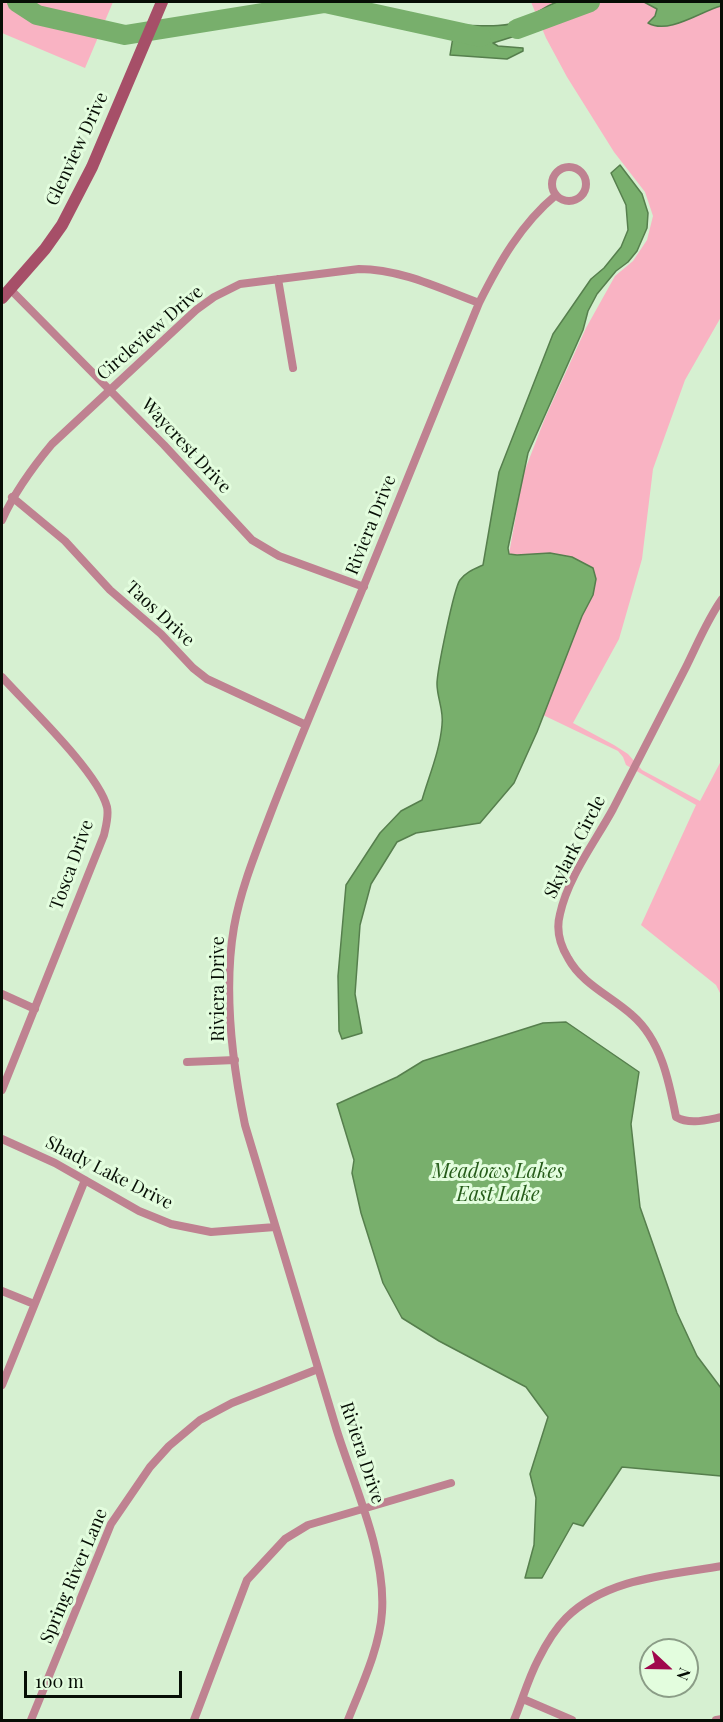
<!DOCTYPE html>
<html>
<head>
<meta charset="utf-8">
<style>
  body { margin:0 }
  #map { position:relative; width:723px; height:1722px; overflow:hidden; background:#d6f0d1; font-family:"Playfair Display",serif }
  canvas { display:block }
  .frame { position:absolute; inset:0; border:3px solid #060e05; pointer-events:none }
  .north { position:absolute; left:639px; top:1638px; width:60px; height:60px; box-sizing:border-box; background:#e3fdde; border:2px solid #8b9d87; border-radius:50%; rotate:112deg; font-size:16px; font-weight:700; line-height:24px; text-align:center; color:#060e05 }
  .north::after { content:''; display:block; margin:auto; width:21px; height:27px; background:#a0074c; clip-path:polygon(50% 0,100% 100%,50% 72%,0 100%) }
  .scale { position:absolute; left:24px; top:1671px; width:158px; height:27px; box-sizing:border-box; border:3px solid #060e05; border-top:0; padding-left:8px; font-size:18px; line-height:21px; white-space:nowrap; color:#060e05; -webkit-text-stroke:4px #e3fdde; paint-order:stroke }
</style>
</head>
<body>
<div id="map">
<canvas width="723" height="1722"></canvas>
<div class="frame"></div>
<div class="north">N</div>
<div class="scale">100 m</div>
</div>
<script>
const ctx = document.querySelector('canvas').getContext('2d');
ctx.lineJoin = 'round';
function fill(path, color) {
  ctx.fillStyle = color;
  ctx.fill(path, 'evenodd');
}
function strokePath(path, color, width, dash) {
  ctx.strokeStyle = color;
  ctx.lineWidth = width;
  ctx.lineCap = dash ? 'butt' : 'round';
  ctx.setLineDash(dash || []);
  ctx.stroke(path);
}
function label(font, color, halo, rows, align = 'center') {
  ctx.font = font + ' "Playfair Display",serif';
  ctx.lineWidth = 6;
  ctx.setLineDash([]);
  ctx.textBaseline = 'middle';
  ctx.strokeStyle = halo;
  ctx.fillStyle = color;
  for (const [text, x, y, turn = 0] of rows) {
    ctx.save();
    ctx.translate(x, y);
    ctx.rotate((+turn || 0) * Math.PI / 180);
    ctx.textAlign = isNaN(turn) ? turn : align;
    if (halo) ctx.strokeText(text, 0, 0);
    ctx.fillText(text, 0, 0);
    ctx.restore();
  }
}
fill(new Path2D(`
  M2,2H113L85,68L2,33Z
  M531,2H721V317L685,380L653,469L642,559L619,639L573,723L614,745L628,754L642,770L700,801L721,761V995L716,985L641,925L696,805L626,765L623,757L618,751L543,715L582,616L593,595L572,557L550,553L517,555L509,554L523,475L545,418L586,328L615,276L633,261L647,240L653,216L645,192L614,152L567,77L546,38Z`), '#f9b3c3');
const water = new Path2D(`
  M557,2H595L568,7L549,15L512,37L493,43L498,46L523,48V51L507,59L450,55L455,25C477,25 503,29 523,20C535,15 545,6 557,2Z
  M644,2H721V6C701,11 669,35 648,23L655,16L657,9Z
  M620,165L642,194L648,213L647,228L637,251L628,262L616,271L597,294L588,311L583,330L528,453L508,548L509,554L517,555L550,553L572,557L593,568L596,579L593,595L582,616L537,732L514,783L480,823L416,833L397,842L371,884L360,925L355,994L362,1033L342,1039L339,1031L338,976L346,885L380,833L401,811L422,800C429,776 440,750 442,725C444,710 437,698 437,684C437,671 454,588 460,580C466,572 474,569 483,565L499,472L553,334L591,279L604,268L621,247L628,230L626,205L611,173Z
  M566,1022L639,1072L631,1124L640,1207L677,1313L697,1356L721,1388V1476L622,1467L583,1526L573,1523L542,1578H525L534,1545L536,1498L530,1474L548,1417L526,1387L439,1341L402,1318L383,1283L361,1213L352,1173L354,1160L337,1104L397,1077L423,1061L543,1023Z`);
fill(water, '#78af6c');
strokePath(water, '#567f4d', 1.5);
strokePath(new Path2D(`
  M17,2L37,15L125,35L325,3L481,37
  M517,29L590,2`), '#78af6c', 20);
strokePath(new Path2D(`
  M552 184a17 17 0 1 1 34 0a17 17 0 1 1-34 0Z
  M278,279L293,368
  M10,289L164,445L252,540L279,556L364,587
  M12,497L65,541L110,590L161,634L193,668L207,679L306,725
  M2,520C15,491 32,468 52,444L196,310L214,297L240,284L359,269C401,269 441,289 479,303
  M722,599C707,620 697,645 686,667C661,715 637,762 613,809C595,842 568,877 560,914C556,929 560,945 568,958C582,984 611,996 632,1015C661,1040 669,1081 676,1117C690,1125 706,1120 722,1117
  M2,677C28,706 98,772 107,807C109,816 106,826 104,835L2,1090
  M2,994L35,1009
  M187,1062L235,1060
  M2,1139L55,1163L139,1211L171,1224L211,1232L275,1227
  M2,1291L34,1304
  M2,1385L85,1180
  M523,1699L572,1720
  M31,1720L111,1524L150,1467L169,1446L200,1420L232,1403L318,1369
  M194,1720L247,1580L285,1539L308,1525L451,1483
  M348,1720C361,1687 380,1647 382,1612C386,1554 354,1485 337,1431C306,1329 275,1227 245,1125C232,1062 223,991 234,927C241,888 256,852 270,815C290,763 312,711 333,660C383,541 430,422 479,303C499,263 521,224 556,195
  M514,1720C522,1701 528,1679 538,1660C545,1646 554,1630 566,1618C606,1578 669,1575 722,1566
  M716,1720L722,1719`), '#bf8291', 8);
strokePath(new Path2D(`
  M2,298L45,249L62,225L92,167L162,2`), '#a64f68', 12);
label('18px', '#060e05', '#e3fdde', [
  ["Glenview Drive",77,149,-65],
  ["Circleview Drive",150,333,-41],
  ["Waycrest Drive",186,446,47],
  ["Riviera Drive",371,525,-68],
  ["Taos Drive",160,614,43],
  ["Skylark Circle",575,847,-63],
  ["Tosca Drive",72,865,-70],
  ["Riviera Drive",218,989,-90],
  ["Shady Lake Drive",109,1173,27],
  ["Riviera Drive",362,1453,72],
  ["Spring River Lane",74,1576,-67]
]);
label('italic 20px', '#255b19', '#e3fdde', [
  ["Meadows Lakes",498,1172],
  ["East Lake",498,1195]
]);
</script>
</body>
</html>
